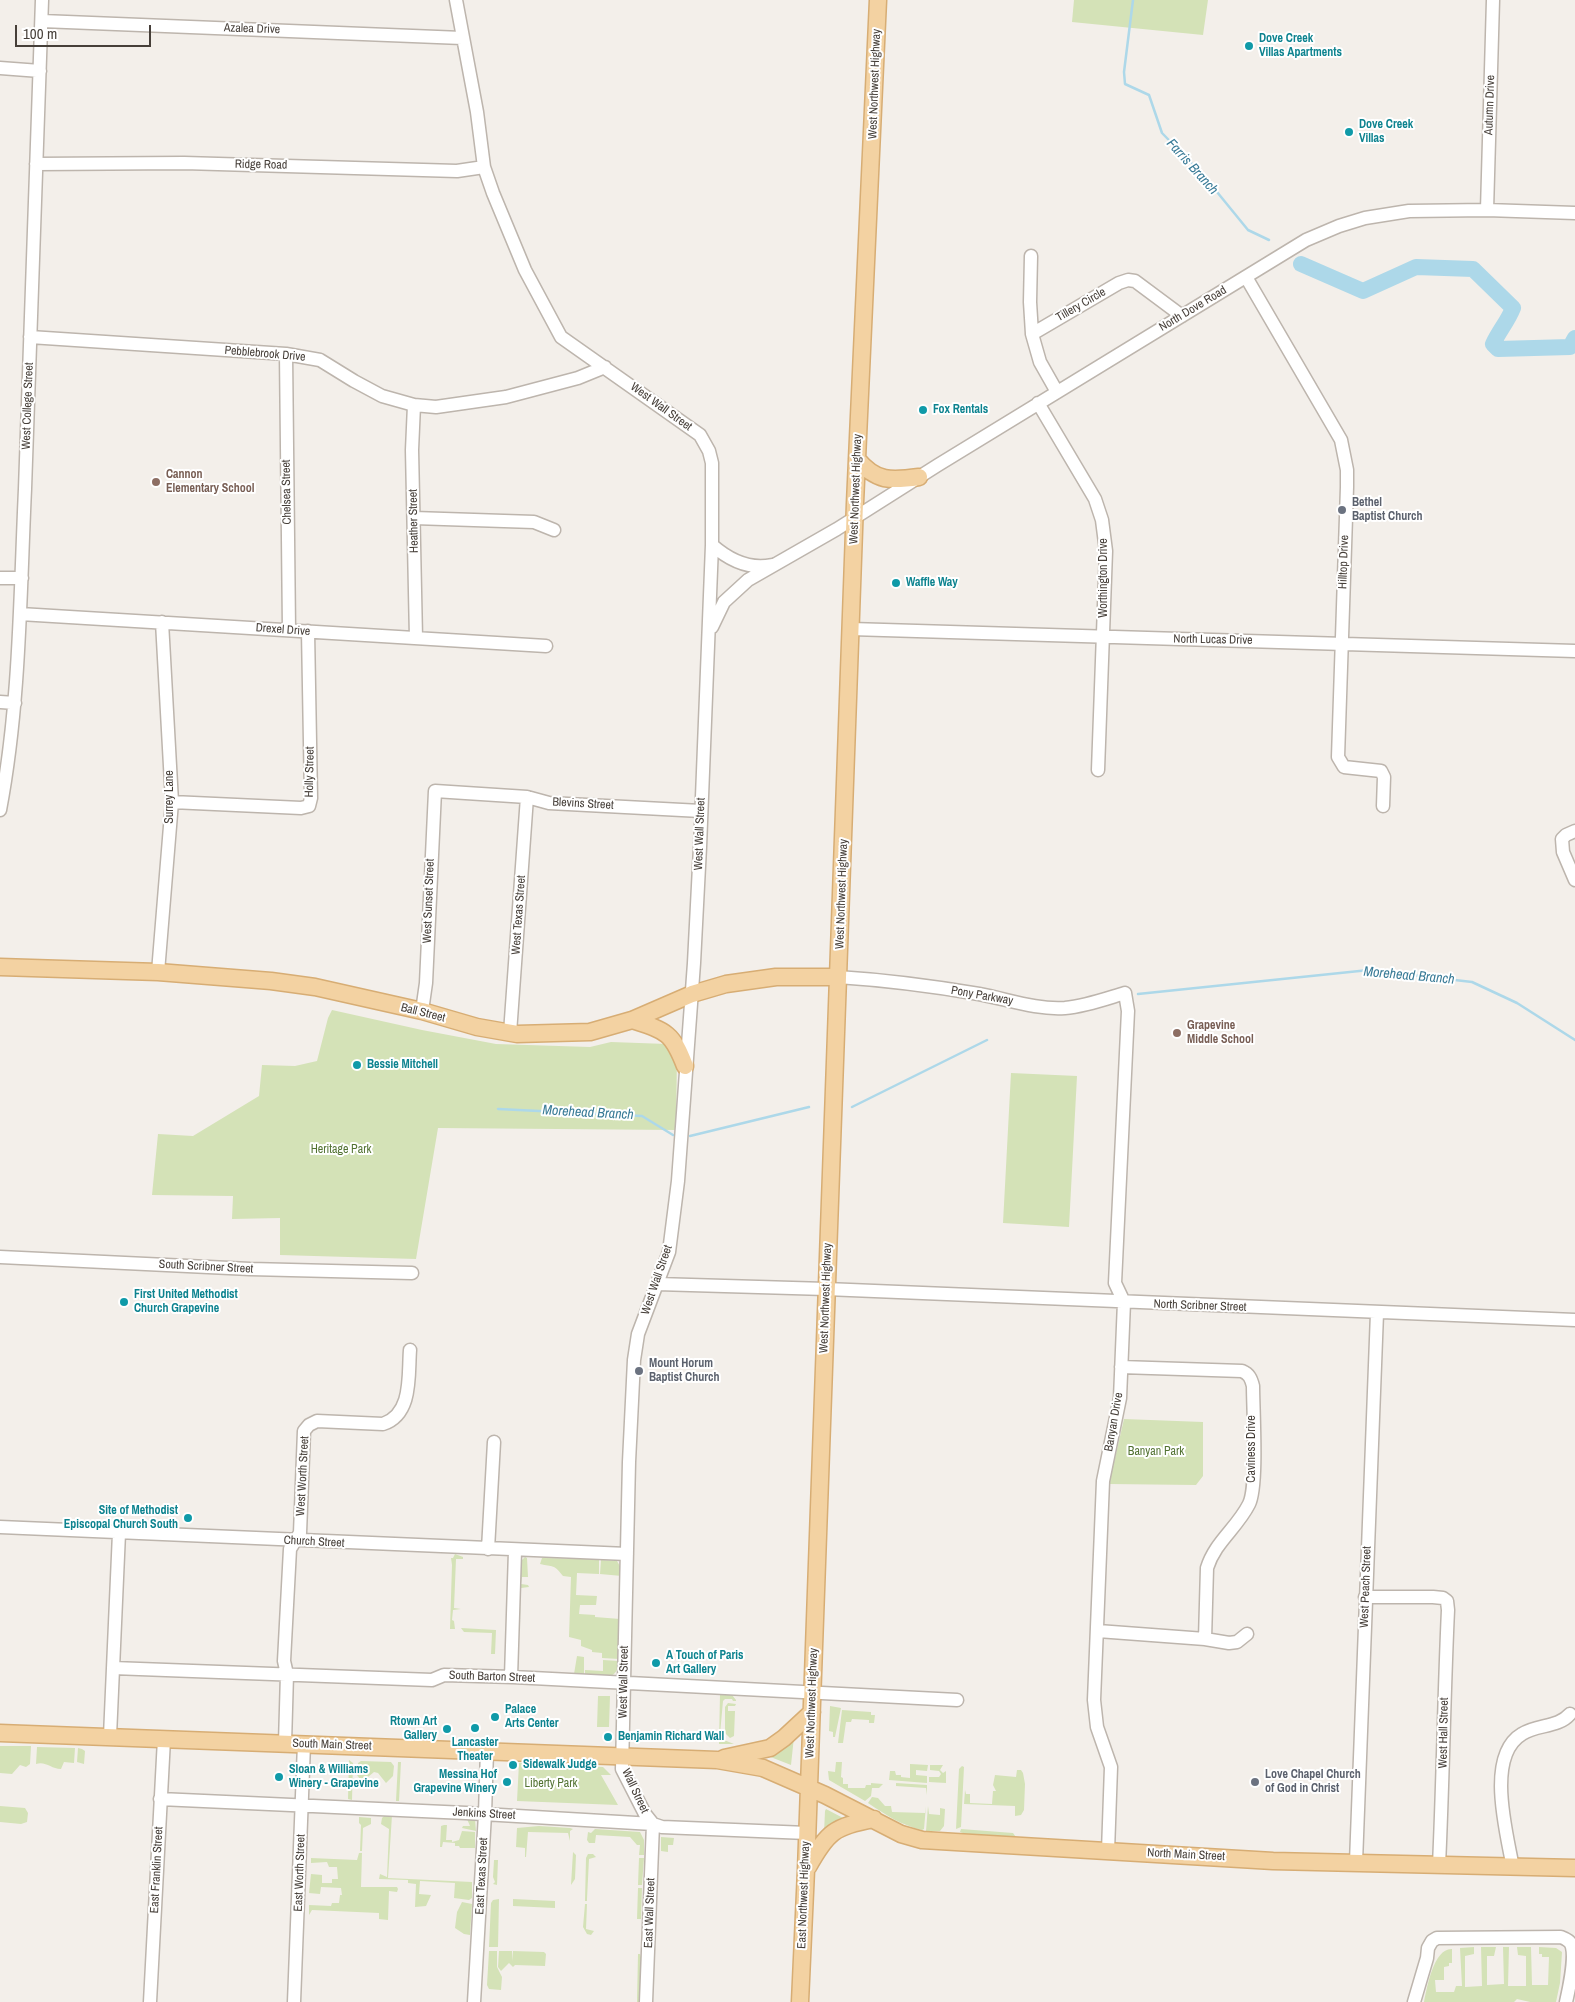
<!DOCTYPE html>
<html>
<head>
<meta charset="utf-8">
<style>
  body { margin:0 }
  #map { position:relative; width:1575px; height:2002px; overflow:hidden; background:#f3efea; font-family:"Archivo Narrow",sans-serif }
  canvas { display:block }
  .scale { position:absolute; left:15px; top:25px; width:136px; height:22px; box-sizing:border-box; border:2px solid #463f39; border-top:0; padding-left:6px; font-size:15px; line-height:18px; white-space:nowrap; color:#463f39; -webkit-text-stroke:4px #fff; paint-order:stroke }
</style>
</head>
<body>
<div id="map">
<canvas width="1575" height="2002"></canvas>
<div class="scale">100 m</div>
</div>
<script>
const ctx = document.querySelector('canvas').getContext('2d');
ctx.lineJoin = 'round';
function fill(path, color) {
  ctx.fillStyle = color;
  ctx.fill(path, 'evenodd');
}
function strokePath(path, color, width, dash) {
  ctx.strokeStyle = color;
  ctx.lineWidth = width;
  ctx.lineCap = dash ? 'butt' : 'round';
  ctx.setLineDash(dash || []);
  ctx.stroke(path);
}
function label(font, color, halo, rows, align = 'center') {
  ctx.font = font + ' "Archivo Narrow",sans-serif';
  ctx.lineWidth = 4;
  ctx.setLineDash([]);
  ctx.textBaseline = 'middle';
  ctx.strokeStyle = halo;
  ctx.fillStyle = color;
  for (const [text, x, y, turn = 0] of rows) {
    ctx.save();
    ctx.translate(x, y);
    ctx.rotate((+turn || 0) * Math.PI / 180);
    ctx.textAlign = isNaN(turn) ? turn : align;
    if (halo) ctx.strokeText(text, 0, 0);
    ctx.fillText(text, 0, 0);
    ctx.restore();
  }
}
fill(new Path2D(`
  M1074,0H1208L1203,35L1072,22Z
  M332,1010L422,1030L496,1044L590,1047L611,1042L667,1044L677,1053L676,1130L438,1128L416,1259L280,1255V1218L232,1219L233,1196L152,1195L158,1134L193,1136L259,1096L262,1065L295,1066L317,1061L328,1018Z
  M1011,1073L1077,1076L1069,1227L1003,1223Z
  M1124,1419L1203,1422V1476L1196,1485L1109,1484Z
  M455,1554L463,1557V1559H456L454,1608L461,1609L453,1610L452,1620L454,1621L455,1629H450L452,1565L451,1558H453Z
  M525,1557L527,1558L528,1577H522L521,1584L528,1585L529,1587L521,1588L520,1625L521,1561Z
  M542,1558L599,1559V1574L577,1573L576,1595L597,1596L596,1605H580L579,1614L595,1615V1617L620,1619L619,1659L602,1658V1653L592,1652V1650L581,1646V1640L569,1637L571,1577L563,1576C554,1564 553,1567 540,1564Z
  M601,1560L617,1561L621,1568L622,1576L600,1574Z
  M461,1628L496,1630L495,1654H491L492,1633L464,1632Z
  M577,1656L584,1657V1675L574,1674Z
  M603,1660L619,1661C617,1683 602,1676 585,1675V1670L603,1671Z
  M720,1694L732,1695L736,1700V1701H733L732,1699H725L723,1701L720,1734L724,1740L734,1744H719Z
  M598,1696H610L609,1727H597Z
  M728,1703L736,1704L735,1706H728V1711H735L734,1736L730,1738L725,1733V1707Z
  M830,1706L841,1708L835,1737H833V1732L829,1731Z
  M842,1710L871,1712V1715H875L874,1723H869V1720L852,1719L851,1722H846L843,1743H838Z
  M794,1737L791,1765L768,1756Z
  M0,1746H31L30,1764L26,1767L20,1765L12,1774L0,1773Z
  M37,1747L75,1748L74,1763L64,1762L61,1769C51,1769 46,1761 36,1764Z
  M78,1748L82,1749L85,1751L84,1764L77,1762Z
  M349,1760L353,1763L352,1800L348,1799Z
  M361,1761L391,1762L394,1766L393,1776L386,1783L378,1773L374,1772L362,1782L357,1775L358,1763Z
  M398,1762H401L399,1801H396Z
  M836,1762H842L841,1777L843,1778V1784H848V1788H865L866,1785H871V1783L883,1784L879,1788H872L871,1796L865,1801L829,1780L828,1771L835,1772Z
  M519,1763L603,1767L611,1775H601L618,1805L517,1801Z
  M910,1764L928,1765L927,1771L916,1770V1775L927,1776V1783L889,1780L890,1771H895L896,1775H901V1777L910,1778Z
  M930,1765H943L940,1770L943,1773L946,1771V1783L929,1782V1777H939L941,1774L939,1771L930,1770Z
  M962,1766L964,1767L961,1827L956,1829L959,1769Z
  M1017,1770H1021L1023,1773L1025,1784L1024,1810L1021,1815L1015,1816V1806L964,1804L965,1790L966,1794H970V1803L992,1804L993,1791H996L993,1785L995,1775L1016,1777Z
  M896,1783L927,1785V1795L926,1788L896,1786Z
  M872,1797L878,1798L885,1806H891L892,1812L925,1813L926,1806L924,1829L922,1830C901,1825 886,1815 868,1803Z
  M0,1806L25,1808L28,1813L27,1822L21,1824L0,1822Z
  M928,1806L929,1814L940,1815V1808L945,1809L944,1826L940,1831H926Z
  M826,1809L845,1819L824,1833L825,1811Z
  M385,1815H392L388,1878L472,1882V1898L469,1900L454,1898L455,1883L420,1881L419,1894L431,1895L426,1906L415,1907L416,1884L408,1883V1880L379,1879L380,1874L387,1877L389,1829L381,1824L382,1818Z
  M359,1817L371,1818V1824L363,1828L362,1851H360L361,1825L359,1823Z
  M467,1819L475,1820L476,1831L462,1828L463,1826H470Z
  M444,1825H447L446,1840H452V1842L459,1840L462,1831L475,1832V1848H460L459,1846H455V1843L443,1842L442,1847H440L441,1826Z
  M539,1826L570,1828L573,1829L570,1831V1841L568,1833L528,1832L526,1857H525V1848L516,1847L517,1828Z
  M595,1829L640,1832L644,1840V1855H639L640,1845H637L630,1837L596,1835L595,1843H589L587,1840L588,1832L591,1833Z
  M961,1829L1013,1833L1016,1837L966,1834L960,1832Z
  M661,1837L674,1838L673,1845H668V1852L661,1851Z
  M573,1852L576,1855L575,1879L571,1885Z
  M359,1853H362L361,1887H397L398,1889L397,1892L389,1891L388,1920L379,1919V1913L312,1910L309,1915V1905L331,1906L332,1903H339L340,1895H342L341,1888L321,1887L320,1894L309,1893L311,1874L322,1875V1883H332V1879H338L337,1867H329L327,1862L311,1863V1858L357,1860Z
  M588,1854H593L596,1857L589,1859L587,1899V1901H585L586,1858Z
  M639,1858H644L642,1885H638Z
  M494,1860H498L497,1885L493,1884L495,1882L493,1877Z
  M638,1888H642L641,1919H637Z
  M499,1899L498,1947H489L491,1903L493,1900Z
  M513,1899L555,1901V1908L513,1906Z
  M462,1902L472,1904L470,1935L464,1934L455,1928L457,1912Z
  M585,1904H587L586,1929L594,1931L591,1935L587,1934L583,1927Z
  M1474,1947V1954L1465,1956V1987L1482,1986L1481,1947H1496L1494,1956H1487V1985L1504,1984L1503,1947H1509L1508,1986H1526V1956L1518,1955L1517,1947H1531L1532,1985H1548L1549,1957H1542V1954H1539V1947L1556,1948L1562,1952L1560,1983L1556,2002H1530L1517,1999L1514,2002H1424C1427,1987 1434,1948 1452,1949V1963H1449V1966L1444,1967V1980H1435L1436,1992H1454L1456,1986H1462L1460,1948Z
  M489,1951H497V1967L502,1977L501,1990L489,1989L487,1985Z
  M499,1951H512V1961L513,1951L544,1952L546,1954L545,1966L515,1965L513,1967L509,1963L501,1971L498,1967Z
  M638,1954H640L641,1957L640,2002H637Z`), '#d4e2b7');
strokePath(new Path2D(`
  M1133,0L1124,72L1125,84L1149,95L1162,133L1204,176L1248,230L1269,240
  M1138,994L1369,970L1472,982L1517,1003L1575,1040
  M852,1107L987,1040
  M498,1109L642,1116L673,1135
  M690,1136L809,1107`), '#add8e9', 2.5);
strokePath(new Path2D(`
  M1301,264L1363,291L1416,267L1473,269L1513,308C1508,321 1499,331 1493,344L1498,349L1570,347L1575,338`), '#add8e9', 16);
const minor = new Path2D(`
  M456,0L477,112L484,167L493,193L525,270L561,337L700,435L709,451L712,463V545L700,847L694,963L678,1181L669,1252L638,1334L634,1360L629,1462L622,1769L645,1814L653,1824
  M42,21L462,38
  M0,68L40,71
  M36,164L184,163L457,171L484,167
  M1487,210L1493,0
  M1031,256L1030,302L1032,334
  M1246,277L1341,440L1347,470V487L1338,757L1344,767L1381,771L1384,777L1383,806
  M30,337L286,354L320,360L354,381L382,396L414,405L436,407L506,397L578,378L605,367
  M286,354L289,630
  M1057,392L1040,362L1032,334L1119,283L1128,280L1135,281L1182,316
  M1038,403L1095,499L1102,520L1106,551L1098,770
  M414,405L412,450L416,638
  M414,518L534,522L554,530
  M712,545C728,559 749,570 772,565
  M0,578H22
  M20,614L546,646
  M712,627L724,602L748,580L837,529L938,465L1306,240L1339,226L1365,218L1409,211L1487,210L1575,213
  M851,629L1575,651
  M0,702L15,703
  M172,802L301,808L309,806L311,798L308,631
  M0,810C20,704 20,596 25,489C31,326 37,163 42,0
  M1575,831L1566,835L1562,839L1563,852L1575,880
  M158,972L172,802L162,622
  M838,977C885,980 932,986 979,994C1007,999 1036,1010 1065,1008C1086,1006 1105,999 1125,993L1128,1011L1115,1283L1124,1302L1120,1398L1103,1481L1094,1700L1097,1727L1111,1767L1108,1851
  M422,1011L426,983L435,791L527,797L549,803L701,811
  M510,1033L527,797
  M0,1257L250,1269L412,1273
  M657,1284L826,1289L1575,1320
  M1121,1367L1242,1371C1249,1374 1251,1378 1253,1386C1253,1410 1258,1486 1249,1504C1237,1528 1215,1542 1207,1568L1205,1639
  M0,1527L627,1554
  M488,1549L494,1442
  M1365,1597H1433L1443,1598L1447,1601L1448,1610C1444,1695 1443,1780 1439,1865
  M1098,1631L1205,1639L1229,1643L1237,1642L1247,1634
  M113,1668L432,1680L444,1675L513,1677L957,1700
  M511,1677L515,1551
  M110,1736L119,1533
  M285,1743L287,1674L284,1661L290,1549L300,1533L304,1431L309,1425L317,1421L383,1424C413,1414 408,1375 410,1350
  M160,1799L466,1813L653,1824L662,1827L807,1833
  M1356,1862L1377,1313
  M1513,1868C1507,1834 1485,1756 1522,1734C1537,1724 1558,1728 1570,1714
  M150,2002L164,1739
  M294,2002L304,1744
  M474,2002L485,1814L487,1750
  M646,2002L653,1824
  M1414,2002L1427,1958L1428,1948L1432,1941L1437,1938L1561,1937C1566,1939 1571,1941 1572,1947C1575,1959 1569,1989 1566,2002`);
const major = new Path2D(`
  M857,459C876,482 891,481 919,477
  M0,967L158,972L271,981L315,987L422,1011L477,1027L517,1034L590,1032L632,1020L692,994L726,984L776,977H838
  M632,1020C666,1031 672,1032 685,1066
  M0,1733L717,1760L763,1768L825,1795L901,1834L922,1840L1273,1861L1575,1868
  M724,1758L770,1748L784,1738L812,1712
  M808,1867C828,1831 834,1827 874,1819
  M800,2002L806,1870L855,503L878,0`);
strokePath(minor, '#bdb5ad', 15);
strokePath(major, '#d7ad74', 19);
strokePath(minor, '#fff', 12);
strokePath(major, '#f3d2a2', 16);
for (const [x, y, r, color] of [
  [1249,46,5,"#0f9aa8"],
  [1349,132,5,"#0f9aa8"],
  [923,410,5,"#0f9aa8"],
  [156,482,5,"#8d6e63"],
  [1342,510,5,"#6b7280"],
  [896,583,5,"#0f9aa8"],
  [1177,1033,5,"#8d6e63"],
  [357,1065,5,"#0f9aa8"],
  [124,1302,5,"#0f9aa8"],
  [639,1371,5,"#6b7280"],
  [188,1518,5,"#0f9aa8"],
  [656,1663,5,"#0f9aa8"],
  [495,1717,5,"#0f9aa8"],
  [475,1728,5,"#0f9aa8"],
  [447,1729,5,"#0f9aa8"],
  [608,1737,5,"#0f9aa8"],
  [513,1765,5,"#0f9aa8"],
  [279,1777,5,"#0f9aa8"],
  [507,1782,5,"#0f9aa8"],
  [1255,1782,5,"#6b7280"]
]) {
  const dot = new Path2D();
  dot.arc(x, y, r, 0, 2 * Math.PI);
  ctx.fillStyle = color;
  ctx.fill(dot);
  strokePath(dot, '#fff', 2);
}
label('12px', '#463f39', '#fff', [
  ["Azalea Drive",252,29,2],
  ["West Northwest Highway",875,84,-88],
  ["Autumn Drive",1490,105,-88],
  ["Ridge Road",261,165,1],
  ["Tillery Circle",1081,305,-30],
  ["North Dove Road",1193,309,-31],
  ["Pebblebrook Drive",265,354,5],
  ["West College Street",28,406,-88],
  ["West Wall Street",661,407,36],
  ["West Northwest Highway",856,489,-88],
  ["Chelsea Street",287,492,-91],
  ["Heather Street",414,521,-91],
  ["Hilltop Drive",1344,562,-88],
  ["Worthington Drive",1104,578,-90],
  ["Drexel Drive",283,630,4],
  ["North Lucas Drive",1213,640,1],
  ["Holly Street",310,772,-89],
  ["Surrey Lane",170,797,-90],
  ["Blevins Street",583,804,3],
  ["West Wall Street",700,834,-88],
  ["West Northwest Highway",842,894,-88],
  ["West Sunset Street",429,901,-88],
  ["West Texas Street",519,915,-86],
  ["Pony Parkway",982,996,10],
  ["Ball Street",423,1013,14],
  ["South Scribner Street",206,1267,3],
  ["West Wall Street",657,1280,-71],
  ["West Northwest Highway",826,1298,-88],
  ["North Scribner Street",1200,1306,2],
  ["Banyan Drive",1114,1422,-80],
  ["Caviness Drive",1252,1449,-90],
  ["West Worth Street",303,1476,-87],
  ["Church Street",314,1542,3],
  ["West Peach Street",1366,1587,-88],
  ["South Barton Street",492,1677,2],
  ["West Wall Street",624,1682,-89],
  ["West Northwest Highway",812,1703,-88],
  ["West Hall Street",1444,1733,-89],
  ["South Main Street",332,1745,2],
  ["Wall Street",635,1791,65],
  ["Jenkins Street",484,1814,3],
  ["North Main Street",1186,1855,3],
  ["East Franklin Street",157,1870,-87],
  ["East Worth Street",300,1873,-88],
  ["East Texas Street",482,1876,-87],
  ["East Northwest Highway",804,1895,-88],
  ["East Wall Street",650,1913,-88]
]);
label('bold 12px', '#0d838f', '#fff', [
  ["Dove Creek",1259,39],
  ["Villas Apartments",1259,53],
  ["Dove Creek",1359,125],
  ["Villas",1359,139],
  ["Fox Rentals",933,410],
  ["Waffle Way",906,583],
  ["Bessie Mitchell",367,1065],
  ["First United Methodist",134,1295],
  ["Church Grapevine",134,1309],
  ["Site of Methodist",178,1511,"right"],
  ["Episcopal Church South",178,1525,"right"],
  ["A Touch of Paris",666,1656],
  ["Art Gallery",666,1670],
  ["Palace",505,1710],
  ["Arts Center",505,1724],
  ["Rtown Art",437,1722,"right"],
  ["Gallery",437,1736,"right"],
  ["Benjamin Richard Wall",618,1737],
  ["Lancaster",475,1743,"center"],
  ["Theater",475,1757,"center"],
  ["Sidewalk Judge",523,1765],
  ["Sloan & Williams",289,1770],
  ["Winery - Grapevine",289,1784],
  ["Messina Hof",497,1775,"right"],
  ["Grapevine Winery",497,1789,"right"]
], 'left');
label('bold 12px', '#785e54', '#fff', [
  ["Cannon",166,475],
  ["Elementary School",166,489],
  ["Grapevine",1187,1026],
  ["Middle School",1187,1040]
], 'left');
label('bold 12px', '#5b616d', '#fff', [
  ["Bethel",1352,503],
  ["Baptist Church",1352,517],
  ["Mount Horum",649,1364],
  ["Baptist Church",649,1378],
  ["Love Chapel Church",1265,1775],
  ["of God in Christ",1265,1789]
], 'left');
label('12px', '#527232', '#fff', [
  ["Heritage Park",341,1150],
  ["Banyan Park",1156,1452],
  ["Liberty Park",551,1784]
]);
label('italic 14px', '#397b97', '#fff', [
  ["Farris Branch",1192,167,48],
  ["Morehead Branch",1409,976,5],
  ["Morehead Branch",588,1113,3]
]);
</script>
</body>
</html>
